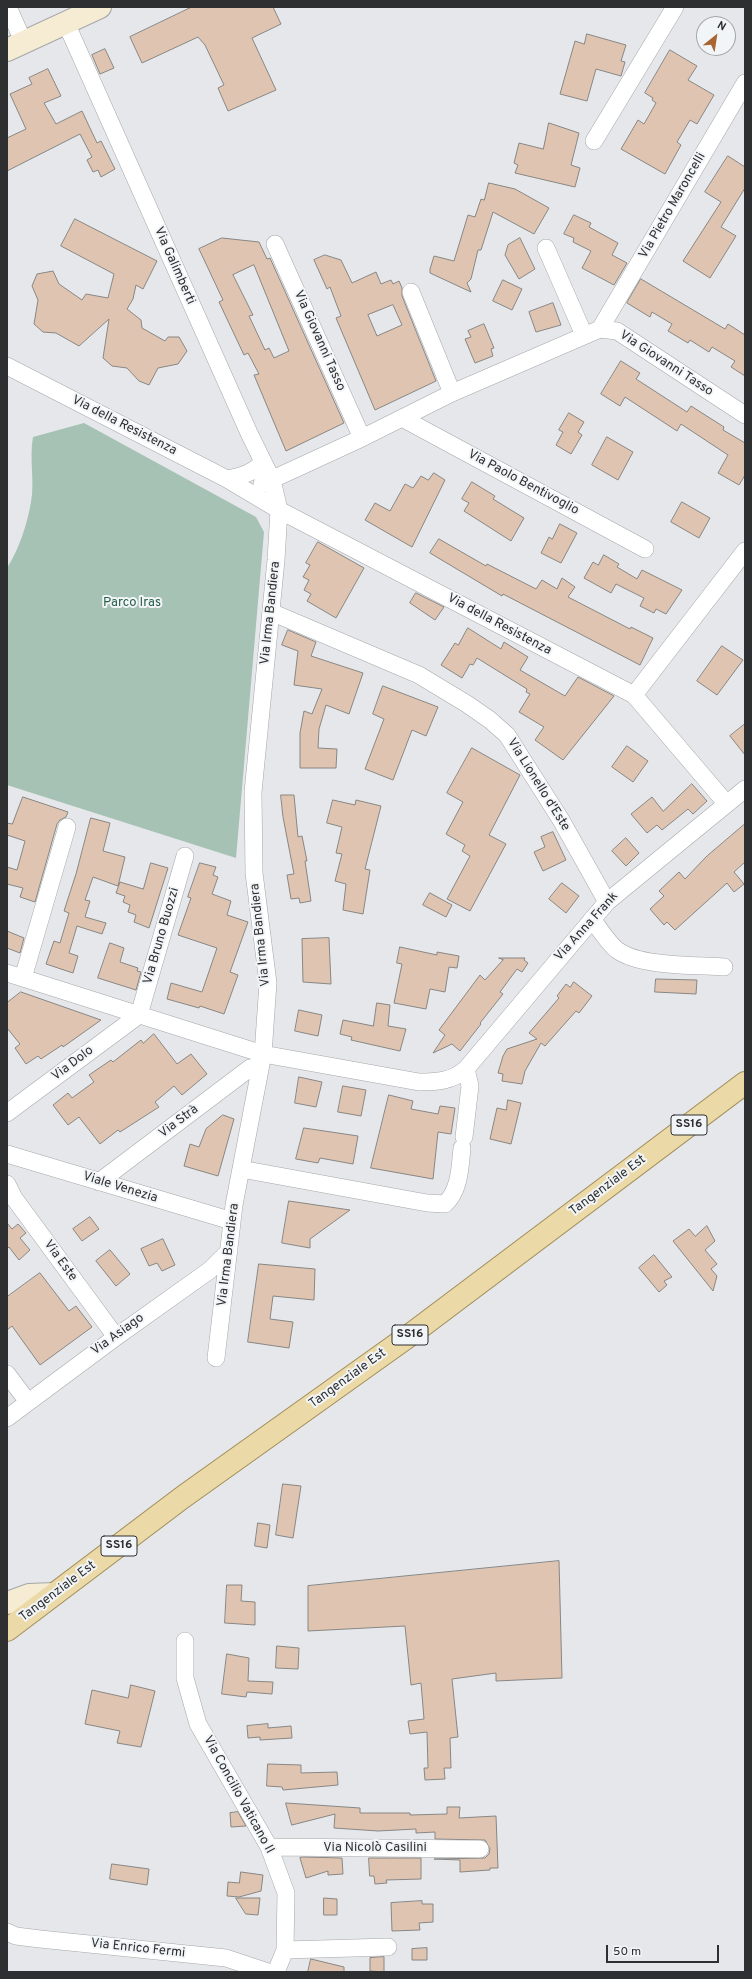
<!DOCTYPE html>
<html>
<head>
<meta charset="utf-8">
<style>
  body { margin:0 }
  #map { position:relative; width:752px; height:1979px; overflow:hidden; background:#e5e7ea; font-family:Overpass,sans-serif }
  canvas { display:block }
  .frame { position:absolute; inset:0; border:8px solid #2e2f30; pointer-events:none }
  .north { position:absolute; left:696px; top:16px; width:40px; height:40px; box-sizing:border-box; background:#f2f5f7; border:1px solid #a4a6a7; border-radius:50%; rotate:30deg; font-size:11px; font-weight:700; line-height:16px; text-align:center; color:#2e2f30 }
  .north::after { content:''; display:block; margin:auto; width:14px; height:18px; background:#a86532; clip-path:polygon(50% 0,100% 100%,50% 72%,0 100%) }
  .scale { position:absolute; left:606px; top:1945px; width:113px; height:18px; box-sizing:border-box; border:2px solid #2e2f30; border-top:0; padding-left:5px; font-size:12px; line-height:14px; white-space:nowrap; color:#2e2f30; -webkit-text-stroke:3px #f2f5f7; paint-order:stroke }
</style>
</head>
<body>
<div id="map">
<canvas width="752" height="1979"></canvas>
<div class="frame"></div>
<div class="north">N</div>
<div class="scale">50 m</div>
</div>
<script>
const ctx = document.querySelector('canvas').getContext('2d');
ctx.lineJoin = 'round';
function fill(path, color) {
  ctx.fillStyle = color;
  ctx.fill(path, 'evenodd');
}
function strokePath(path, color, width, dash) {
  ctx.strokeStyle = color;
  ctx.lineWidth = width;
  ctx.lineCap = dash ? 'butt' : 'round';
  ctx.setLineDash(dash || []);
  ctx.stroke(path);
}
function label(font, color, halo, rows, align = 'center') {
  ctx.font = font + ' Overpass,sans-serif';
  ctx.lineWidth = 4;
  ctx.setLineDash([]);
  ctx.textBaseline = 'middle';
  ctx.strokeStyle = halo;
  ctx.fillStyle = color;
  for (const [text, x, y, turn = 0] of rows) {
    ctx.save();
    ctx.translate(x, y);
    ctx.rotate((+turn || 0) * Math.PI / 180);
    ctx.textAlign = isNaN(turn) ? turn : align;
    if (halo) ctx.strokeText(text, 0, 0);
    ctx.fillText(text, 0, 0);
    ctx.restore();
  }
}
fill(new Path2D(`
  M84,423L256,517L264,532L236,858L7,785V568C19,549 27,525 31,502C35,481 29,459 33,437Z`), '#a6c2b4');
const building = new Path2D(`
  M192,7H273L281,24L252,38L276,90L228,111L218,88L224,85L205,45L198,37L142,63L130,37Z
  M587,34L626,45L621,61L625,62L621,76L596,69L587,101L560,94L575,41L584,44Z
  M105,49L114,68L100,74L92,55Z
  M670,50L697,66L688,80L714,95L697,124L690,120L677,142L681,145L665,174L621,149L638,120L644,124L656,103L652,100L653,98L645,93Z
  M48,69L61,96L44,103L56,124L82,111L97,143L101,141L115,169L101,177L98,170L93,172L87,160L92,157L80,134L7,171V138L26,129L10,94L32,84L29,78Z
  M549,123L579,133L571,165L580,168L575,187L515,173L518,165L514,163L519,143L543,149Z
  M728,156L745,167V188L721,227L736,236L710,278L683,261L721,202L705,192Z
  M489,183L515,189L549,208L534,234L493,212L481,250H478L471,279L467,283L471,292L430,273V269L434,256L454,261L468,215L475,217L481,199L484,200Z
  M574,215L591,223L589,227L618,243L612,255L627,263L614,285L582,268L591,251L573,242L574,238L564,234Z
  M75,219L157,261L143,289L136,285L133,299L127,309L141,320L142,328L165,341L168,337H179L187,351L178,364L158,368L149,385L139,381L127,368L112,366L103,358L109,319L79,346L56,333L43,332L34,324L38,300L32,286L37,274L53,271L59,284L82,300L86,294L108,298L114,274L61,246Z
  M222,238L259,242L267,259L270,258L344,423L286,451L254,375L259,374L248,353L244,355L219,302L223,300L199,249ZM254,265L289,351L274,358L269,348L265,350L249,316L253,315L233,275Z
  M520,238L535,269L519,279L505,255L508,245Z
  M325,255L341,260L352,283L376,272L381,284L391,280L393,284L399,281L402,288V296L436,381L375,410L336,318L341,316L330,287L327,289L314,260ZM393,305L402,325L377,336L368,315Z
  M641,279L725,329L728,324L745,335V376L731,367L735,361L712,347L709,352L690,340L688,343L668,331L672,324L652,312L650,317L627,303Z
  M503,280L522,289L512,310L493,301Z
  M553,303L561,325L536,332L529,312Z
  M484,324L494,348L491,349L493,356L475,363L465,339L471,337L468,331Z
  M621,361L640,373L636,379L687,412L691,406L724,427L723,430L745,443V475L739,485L718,473L728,455L681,424L677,431L625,397L620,406L601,394Z
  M569,413L584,422L578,432L582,435L571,454L556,445L563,432L559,430Z
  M607,437L633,452L618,480L592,465Z
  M434,473L445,480L412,547L365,520L375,503L390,511L405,484L413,488L421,476L428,480Z
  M472,482L495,496L493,499L524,518L511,541L464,511L469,503L462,499Z
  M682,502L710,518L699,538L671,522Z
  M560,524L577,533L561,563L541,553L549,537L552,539Z
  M439,539L486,566L487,564L536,589L542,580L557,589L562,578L575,587L568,597L630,629L631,627L653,638L640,665L503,594L502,596L430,553Z
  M318,542L364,568L336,618L307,601L311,594L304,590L309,580L303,577L310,565L306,563Z
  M604,555L619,564L617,567L637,579L642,570L682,590L666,614L656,609L654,613L640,606L644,598L616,584L611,593L584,578L593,562L598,565Z
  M416,593L444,607L435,620L410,603Z
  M468,628L501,649L504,642L528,657L520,670L565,696L578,677L614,696L563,760L535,740L544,727L519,712L530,694L526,692L527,689L477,658L473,665L470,664L462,678L441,665L455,643L458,645Z
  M288,630L316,642L311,656L363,673L349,714L326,705L319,729L318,748L337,749L336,768H300V733L304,711L312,714L322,689L294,685L298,651L282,645Z
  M722,646L743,660L717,695L697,681Z
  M383,686L438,707L426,736L412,730L393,780L365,769L384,719L373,714Z
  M745,724V755L730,736Z
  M627,746L648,761L633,782L612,767Z
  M472,748L520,775L489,835L506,844L470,911L447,899L470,856L462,851L465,845L446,834L463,802L447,793Z
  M692,784L707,801L693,814L688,809L662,830L657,825L647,833L631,814L652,797L663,811Z
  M281,795H294L298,837L302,836L307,861H305L311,901L300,903L299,898L291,899L287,875L294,874L283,817Z
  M23,797L68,812L66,817L60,820L57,824L35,902L20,897L23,888L7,884V867L17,870L25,841L7,835V823L12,824Z
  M333,800L355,805L356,800L381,806L365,869L370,870L363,914L343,910L346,884L335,881L342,854L336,853L342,827L327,823Z
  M91,818L110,823L103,851L125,857L118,886L93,877L85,900L90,901L85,917L106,923L102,934L77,926L69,953L78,956L73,973L46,964L54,941L60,943L69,913L64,911L76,874Z
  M745,824V862L734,872L744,884L734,892L727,883L675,930L667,922L664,925L650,909L664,896L659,891L679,872L685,879L707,856Z
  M553,832L566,860L543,871L534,852L545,847L541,837Z
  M626,838L639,853L626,866L612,851Z
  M151,863L168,868L149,928L134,922L136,915L128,912L130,905L123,902L125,896L116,893L120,882L143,889Z
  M200,863L216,867L213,875L218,877L212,894L231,901L227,915L248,922L230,972L238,975L224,1014L200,1006L199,1008L167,999L171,983L202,992L217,948L178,935L191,898L188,897Z
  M562,883L579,896L566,913L549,899Z
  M430,893L452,905L446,917L423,905Z
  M7,931L24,938L20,953L7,948Z
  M329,938L331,984L303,982L302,939Z
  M110,943L124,948L120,962L138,968L137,971L141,972L136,990L98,978Z
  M400,947L437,955V952L459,956L457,968L449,967L445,992L430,989L426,1009L394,1003L402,964L397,963Z
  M499,958H525L524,960L528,963L522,972L517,969L500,992L503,994L480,1023L481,1024L460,1051L452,1044L433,1053L445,1035L439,1030L480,975L485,980L503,960Z
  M656,979L697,980L696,994L655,992Z
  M574,982L592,996L579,1013L576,1011L545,1046L541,1043L525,1071L522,1084L502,1081L503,1074L498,1073L503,1056L507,1049L537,1039L529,1033L559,998L557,996L566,984L570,987Z
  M21,992L101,1020L63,1047L62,1045L41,1059L38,1056L26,1064L15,1048L20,1044L7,1028V1003Z
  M377,1003L390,1005L388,1026L406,1029L400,1051L351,1040L352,1037L340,1034L343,1020L373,1026Z
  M299,1010L322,1015L318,1036L295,1031Z
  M154,1034L177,1064L191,1054L207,1074L182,1095L174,1086L155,1102L159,1107L120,1132L118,1130L100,1144L79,1117L68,1125L53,1105L68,1093L72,1098L94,1082L89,1075L111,1060L113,1062L141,1040L143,1043Z
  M299,1077L322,1082L316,1107L295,1103Z
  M343,1086L366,1090L361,1116L338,1112Z
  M389,1095L413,1101L411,1109L438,1114L440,1106L455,1108L451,1134L438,1132L433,1179L371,1168Z
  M508,1100L521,1103L511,1144L490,1139L497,1108L506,1110Z
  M223,1115L234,1119L218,1176L184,1166L190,1144L199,1147L206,1129Z
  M304,1128L358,1136L353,1164L320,1158L318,1163L296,1159Z
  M289,1201L350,1210L310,1239V1248L282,1243Z
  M90,1217L99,1229L82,1241L73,1229Z
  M7,1223L12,1229L18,1224L26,1233L20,1238L30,1250L19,1260L9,1247L7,1249Z
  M707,1226L715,1241L705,1250L717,1264L711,1269L717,1276L713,1291L673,1241L689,1229L695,1236Z
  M163,1239L175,1265L162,1271L157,1263L149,1266L141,1249Z
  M110,1250L130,1274L116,1286L96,1261Z
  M654,1255L672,1277L664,1281L667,1285L659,1292L639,1268Z
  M259,1264L315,1269L314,1300L273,1296L270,1319L293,1322L289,1348L248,1342Z
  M40,1273L69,1311L76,1306L92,1327L40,1365L12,1326L7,1330V1297Z
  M283,1484L301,1486L293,1538L276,1535Z
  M258,1523L270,1525L267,1548L255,1546Z
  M559,1561L562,1678L496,1681V1673L452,1679L458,1737L450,1738L451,1768H444L445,1779L425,1780L424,1768H428L427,1732L410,1734L408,1721L424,1719L421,1683L411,1685L405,1626L308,1631V1586Z
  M227,1585H242L241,1601L255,1602V1625L225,1623Z
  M277,1646L299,1648L298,1669L276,1668Z
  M227,1654L249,1658L248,1681L273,1682L272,1694L247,1692L246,1697L222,1694Z
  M131,1685L155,1691L141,1747L117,1743L120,1731L85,1724L92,1690L128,1698Z
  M268,1724V1728L291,1726L292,1738L260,1740V1737L248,1738L247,1726Z
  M268,1764L301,1765V1773L337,1772L338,1785L283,1790L282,1787L267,1786Z
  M286,1803L360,1808V1813H410V1815L447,1814V1807H460L459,1818L496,1816L498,1868H490V1870L460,1872V1860L434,1859L485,1858L489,1854L490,1849L485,1840L435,1839V1832L416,1833V1829L378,1831L334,1828L335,1814L292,1825Z
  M238,1812L246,1826L231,1827L230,1813Z
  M303,1857L342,1858L343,1874L328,1875V1871L306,1878L300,1858Z
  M369,1858H421V1879L386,1880L387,1883L375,1884L374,1876H370Z
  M112,1864L149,1869L147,1885L110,1879Z
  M241,1872L263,1875L261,1891L239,1897L227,1896L228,1882L239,1883Z
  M236,1898H260L258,1915L246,1914Z
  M324,1898L337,1899V1915H324Z
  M422,1901V1904H433V1922L419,1923L420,1930L392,1931L391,1903Z
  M427,1948V1960H412V1949Z
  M384,1957V1972L370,1971V1958Z
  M311,1959L344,1967V1972H308Z`);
fill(building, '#dfc5b1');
strokePath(building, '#888684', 1);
const street = new Path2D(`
  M8,7L24,43
  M66,23L249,433L272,480L279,510L276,560L253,792L254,873L268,983L263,1054L234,1205L216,1358
  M594,141L675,7
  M275,244L362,438
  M546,248L584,335
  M411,292L452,393
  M600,329L745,83
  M7,366L227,479L279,510L634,695L726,803
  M402,418L645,549
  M227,479C241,476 254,473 263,462
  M262,484L362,438L452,393L600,329L617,331L745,415
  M271,612L419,675L467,704L490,720L507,735L561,820L607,902
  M634,695L745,551
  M592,919C599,928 608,943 617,950C640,967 696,965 724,967
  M7,973L263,1054L419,1082C438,1082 452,1081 466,1069L607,902L745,789
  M23,978L67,827
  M7,1113L139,1015L185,856
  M464,1137L470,1086L466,1069
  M7,1154L232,1221
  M241,1169L427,1203L445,1204C460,1190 460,1167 462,1148
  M99,1182L250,1068L260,1066
  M7,1184L14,1198L116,1337
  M7,1374L28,1402
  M7,1418L116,1337L210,1270L229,1251
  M185,1641V1678L198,1724L269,1847L286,1893L285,1950L276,1972
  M269,1847L480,1849
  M7,1932L16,1936L40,1939L226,1958L268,1972
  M285,1950L388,1947`);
const secondary = new Path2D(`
  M7,50L100,7
  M7,1603L29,1595L54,1594`);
const primary = new Path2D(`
  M7,1630L183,1497L410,1335L745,1083`);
strokePath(street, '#a5a7a9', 18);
strokePath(secondary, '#a5a7a9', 24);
strokePath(primary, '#a08d57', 24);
strokePath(street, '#fff', 17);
strokePath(secondary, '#f5ecd3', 22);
strokePath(primary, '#ebd9a7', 22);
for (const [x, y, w] of [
  [689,1125,36],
  [410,1335,36],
  [119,1546,36]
]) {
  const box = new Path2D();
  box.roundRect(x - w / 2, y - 10, w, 20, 3);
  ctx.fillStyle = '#f2f5f7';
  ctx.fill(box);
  strokePath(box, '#2e2f30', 1);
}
label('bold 12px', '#2e2f30', null, [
  ["SS16",689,1125],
  ["SS16",410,1335],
  ["SS16",119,1546]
]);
label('13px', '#2e2f30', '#f2f5f7', [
  ["Via Pietro Maroncelli",673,206,-60],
  ["Via Galimberti",174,266,66],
  ["Via Giovanni Tasso",319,341,66],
  ["Via Giovanni Tasso",666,364,33],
  ["Via della Resistenza",124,426,27],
  ["Via Paolo Bentivoglio",523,483,28],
  ["Via Irma Bandiera",271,613,-84],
  ["Via della Resistenza",499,625,28],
  ["Via Lionello d'Este",538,785,58],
  ["Via Anna Frank",587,927,-48],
  ["Via Irma Bandiera",261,935,-96],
  ["Via Bruno Buozzi",162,936,-74],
  ["Via Dolo",73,1064,-37],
  ["Via Strà",179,1122,-37],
  ["Tangenziale Est",608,1186,-37],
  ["Viale Venezia",120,1188,17],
  ["Via Irma Bandiera",229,1255,-83],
  ["Via Este",60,1261,54],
  ["Via Asiago",118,1335,-36],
  ["Tangenziale Est",348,1379,-36],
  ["Tangenziale Est",58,1592,-37],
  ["Via Concilio Vaticano II",238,1795,61],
  ["Via Nicolò Casilini",375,1848],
  ["Via Enrico Fermi",138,1949,6]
]);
label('13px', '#265e48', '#f2f5f7', [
  ["Parco Iras",132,603]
]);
</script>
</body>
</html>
